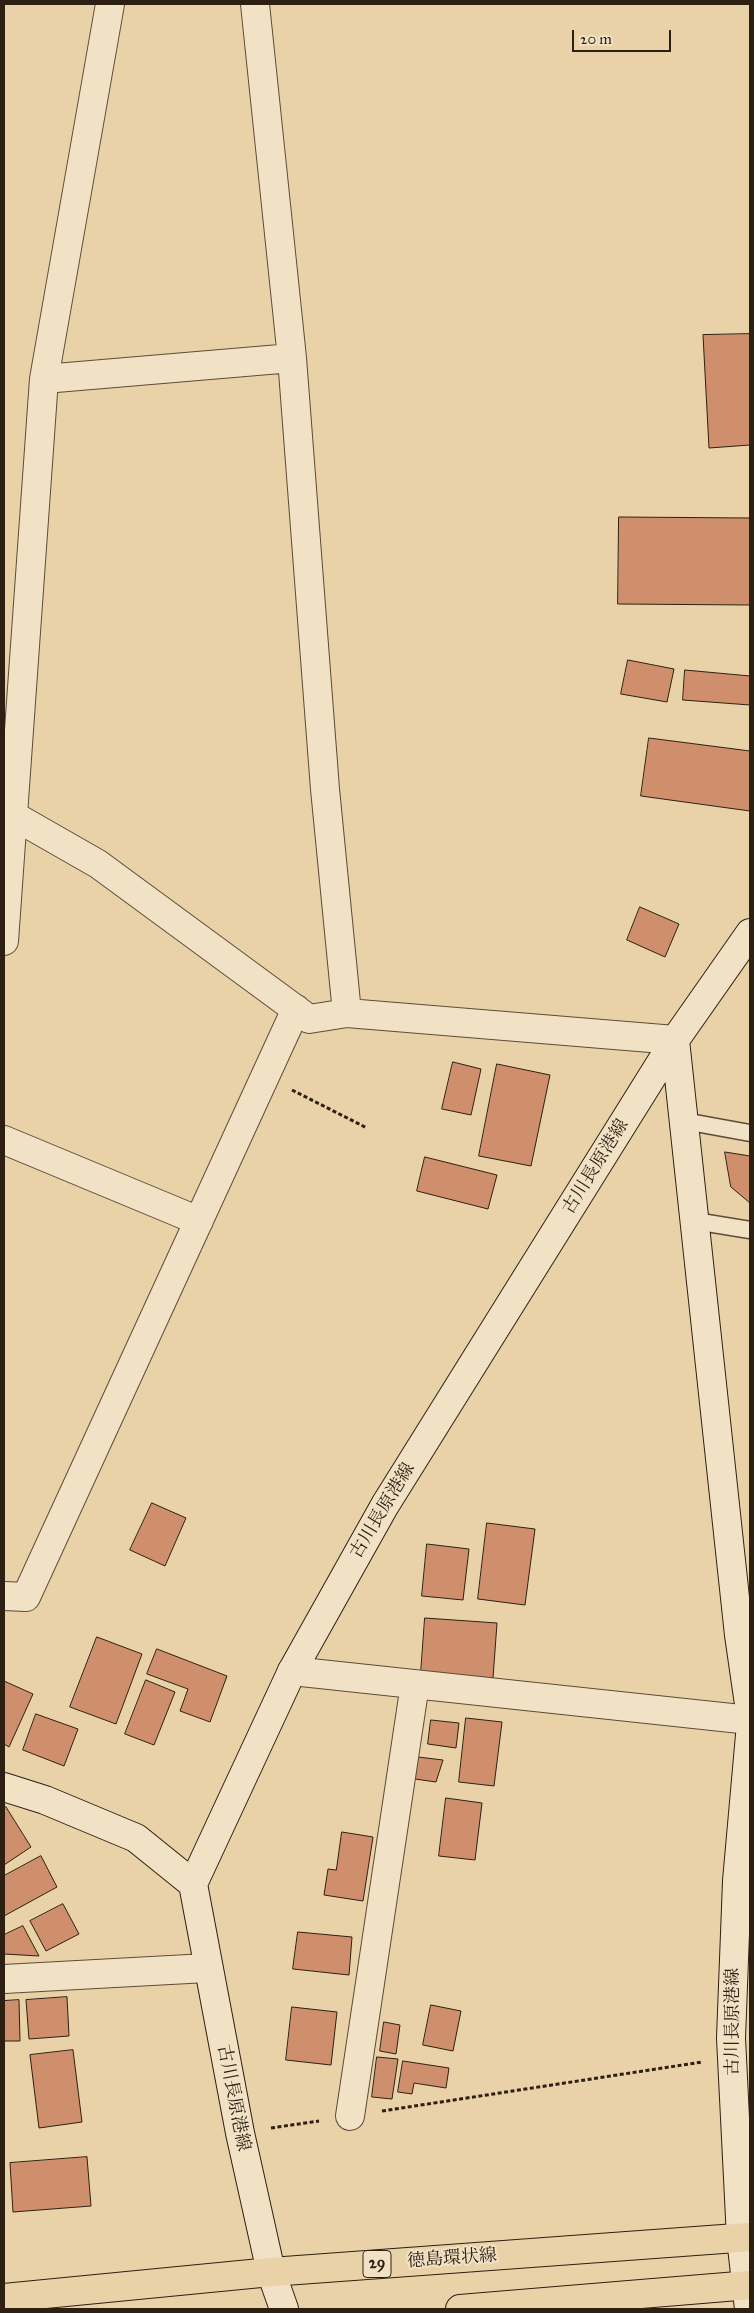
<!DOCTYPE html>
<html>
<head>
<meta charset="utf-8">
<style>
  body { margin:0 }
  #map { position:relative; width:754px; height:2313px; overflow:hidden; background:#e9d2a8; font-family:"IM FELL Great Primer",serif }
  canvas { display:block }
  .frame { position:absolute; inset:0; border:5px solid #2d2013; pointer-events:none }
  .scale { position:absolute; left:572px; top:30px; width:99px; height:22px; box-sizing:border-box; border:2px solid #2d2013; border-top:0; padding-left:6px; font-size:15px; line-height:18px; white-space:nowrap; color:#2d2013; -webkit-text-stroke:4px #f1e2c6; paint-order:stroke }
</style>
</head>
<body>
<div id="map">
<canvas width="754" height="2313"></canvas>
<div class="frame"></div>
<div class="scale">20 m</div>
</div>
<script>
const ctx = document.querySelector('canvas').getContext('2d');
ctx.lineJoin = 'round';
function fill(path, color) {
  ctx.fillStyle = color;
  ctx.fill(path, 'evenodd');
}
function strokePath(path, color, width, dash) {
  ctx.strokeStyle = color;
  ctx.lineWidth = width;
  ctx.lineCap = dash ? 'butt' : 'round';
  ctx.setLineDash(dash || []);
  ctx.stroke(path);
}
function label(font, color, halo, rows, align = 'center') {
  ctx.font = font + ' "IM FELL Great Primer","Noto Serif JP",serif';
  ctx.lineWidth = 4;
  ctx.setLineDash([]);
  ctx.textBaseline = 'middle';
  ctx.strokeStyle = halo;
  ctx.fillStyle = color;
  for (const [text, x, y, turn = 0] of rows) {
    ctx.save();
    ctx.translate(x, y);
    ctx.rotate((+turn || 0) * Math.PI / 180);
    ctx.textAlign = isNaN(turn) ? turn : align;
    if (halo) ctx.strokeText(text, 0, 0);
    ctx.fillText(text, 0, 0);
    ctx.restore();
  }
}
const building = new Path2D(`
  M750,334V445L709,448L703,335Z
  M619,517L750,518V605L618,604Z
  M628,660L674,669L667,702L621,694Z
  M685,670L750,676V705L683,700Z
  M649,738L750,751V811L641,796Z
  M640,907L679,924L665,957L627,940Z
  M453,1062L481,1069L471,1115L442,1109Z
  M497,1064L550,1075L531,1166L479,1156Z
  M725,1152L750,1156V1203L731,1187Z
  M425,1157L497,1175L488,1209L417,1191Z
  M152,1503L186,1518L165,1566L130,1550Z
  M487,1523L535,1529L525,1605L478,1599Z
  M427,1544L469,1549L463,1600L422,1596Z
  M425,1618L497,1623L493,1678L421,1673Z
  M97,1637L142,1654L116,1724L70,1707Z
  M157,1649L227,1676L210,1722L180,1711L188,1689L147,1674Z
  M146,1680L175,1692L154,1745L125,1734Z
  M4,1681L33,1694L9,1747L4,1744Z
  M36,1714L78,1729L64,1766L23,1750Z
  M466,1718L502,1722L494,1786L459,1782Z
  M431,1720L459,1723L456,1748L428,1744Z
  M418,1757L443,1760L436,1782L415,1779Z
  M446,1798L482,1803L475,1860L439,1856Z
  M6,1807L31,1847L4,1865V1808Z
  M342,1832L373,1837L363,1901L324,1895L328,1869L336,1870Z
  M41,1856L57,1887L4,1916V1876Z
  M63,1904L79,1934L46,1951L30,1921Z
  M23,1926L39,1956L4,1954V1935Z
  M298,1932L352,1937L349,1975L293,1969Z
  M67,1997L69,2036L29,2039L26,2000Z
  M19,2000L20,2041H4V2001Z
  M431,2005L461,2011L453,2051L423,2045Z
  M292,2007L337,2012L331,2065L286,2060Z
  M384,2022L400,2025L396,2054L380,2051Z
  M73,2050L82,2122L39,2128L30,2055Z
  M377,2057L398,2059L392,2099L372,2097Z
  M403,2061L449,2068L446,2088L414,2083L412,2094L398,2092Z
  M87,2157L91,2206L13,2212L10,2163Z`);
fill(building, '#cf8f6d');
strokePath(building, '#2d2013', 1);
const lane = new Path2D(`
  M684,1121L750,1133
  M695,1221L750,1230`);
const street = new Path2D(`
  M255,4L292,358L325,789L347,1013
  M44,379L292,358
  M4,819L14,816L98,864L309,1019L347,1013L675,1040
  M4,941L44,379L110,4
  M4,1140L199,1221
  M4,1596L26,1597L296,1009
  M292,1671L750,1720
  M4,1979L207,1968
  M350,2116L415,1684`);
const secondary = new Path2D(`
  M675,1040L739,1635L750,1711
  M4,1787L45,1800L136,1838L193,1884
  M284,2309L271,2272L240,2133L193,1884L292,1671L385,1505L675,1040L750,933
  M749,2309L741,2238L731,2038L737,1881L750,1735`);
const primary = new Path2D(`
  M4,2298L271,2272L750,2237
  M460,2309L750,2285`);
strokePath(lane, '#5c4c38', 19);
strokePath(street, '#5c4c38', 30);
strokePath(secondary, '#2d2013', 30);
strokePath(primary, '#2d2013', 30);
strokePath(new Path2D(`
  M292,1090L367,1128
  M382,2111L702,2062
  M271,2128L319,2121`), '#2d2013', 3, [4, 2.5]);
strokePath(lane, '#f1e2c6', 16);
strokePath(street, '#f1e2c6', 28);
strokePath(secondary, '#f1e2c6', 28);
strokePath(primary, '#e9d2a8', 28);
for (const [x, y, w] of [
  [377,2264,28]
]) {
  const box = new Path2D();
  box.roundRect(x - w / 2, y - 13.5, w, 27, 4);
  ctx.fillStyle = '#f1e2c6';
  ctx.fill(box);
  strokePath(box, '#2d2013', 1);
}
label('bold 16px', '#2d2013', null, [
  ["29",377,2264]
]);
label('18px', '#2d2013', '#f1e2c6', [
  ["古川長原港線",596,1167,-58],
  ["古川長原港線",383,1511,-59],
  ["古川長原港線",734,2022,-90],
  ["古川長原港線",233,2098,79],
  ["徳島環状線",452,2259,-4]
]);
</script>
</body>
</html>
